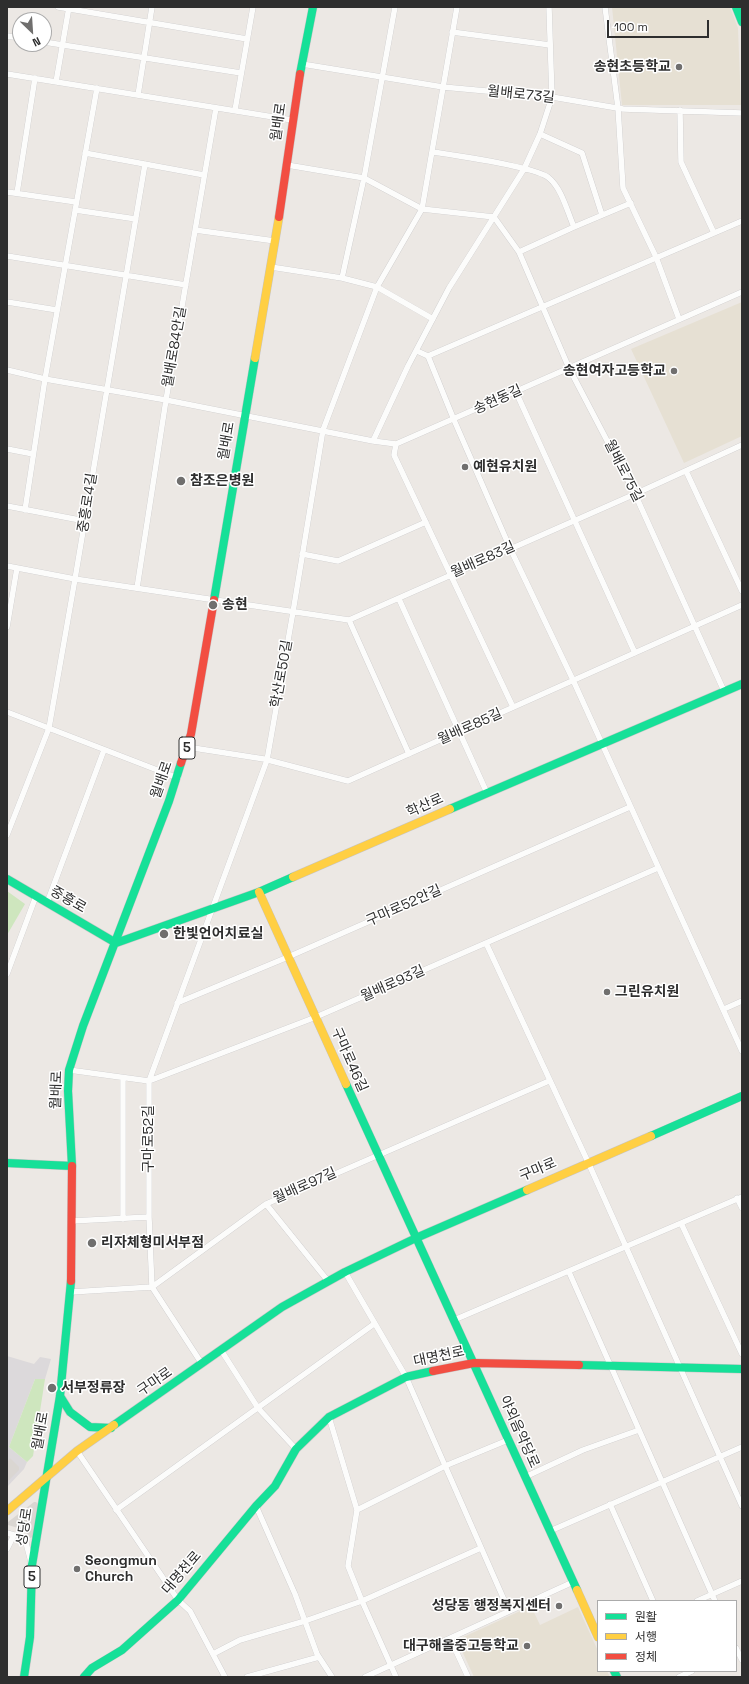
<!DOCTYPE html>
<html>
<head>
<meta charset="utf-8">
<style>
  body { margin:0 }
  #map { position:relative; width:749px; height:1684px; overflow:hidden; background:#ece8e4; font-family:"Space Grotesk","Noto Sans KR",sans-serif }
  canvas { display:block }
  .frame { position:absolute; inset:0; border:8px solid #2e2e2e; pointer-events:none }
  .legend { position:absolute; left:597px; top:1600px; width:140px; height:72px; box-sizing:border-box; background:#fff; border:1px solid #ababab; margin:0; padding:5px 7px; list-style:none; font-size:12px; color:#2e2e2e }
  .legend li { display:flex; align-items:center; gap:8px; height:20px }
  .legend b { width:20px; border:1px solid #ababab }
  .north { position:absolute; left:12px; top:12px; width:40px; height:40px; box-sizing:border-box; background:#fff; border:1px solid #ababab; border-radius:50%; rotate:155deg; font-size:11px; font-weight:700; line-height:16px; text-align:center; color:#2e2e2e }
  .north::after { content:''; display:block; margin:auto; width:14px; height:18px; background:#706f6e; clip-path:polygon(50% 0,100% 100%,50% 72%,0 100%) }
  .scale { position:absolute; left:607px; top:20px; width:102px; height:18px; box-sizing:border-box; border:2px solid #2e2e2e; border-top:0; padding-left:5px; font-size:12px; line-height:14px; white-space:nowrap; color:#2e2e2e; -webkit-text-stroke:3px #fff; paint-order:stroke }
</style>
</head>
<body>
<div id="map">
<canvas width="749" height="1684"></canvas>
<div class="frame"></div>
<ul class="legend">
<li><b style="height:5px;background:#16e098"></b>원활</li>
<li><b style="height:5px;background:#ffcf43"></b>서행</li>
<li><b style="height:5px;background:#f24e42"></b>정체</li>
</ul>
<div class="north">N</div>
<div class="scale">100 m</div>
</div>
<script>
const ctx = document.querySelector('canvas').getContext('2d');
ctx.lineJoin = 'round';
function fill(path, color) {
  ctx.fillStyle = color;
  ctx.fill(path, 'evenodd');
}
function strokePath(path, color, width, dash) {
  ctx.strokeStyle = color;
  ctx.lineWidth = width;
  ctx.lineCap = dash ? 'butt' : 'round';
  ctx.setLineDash(dash || []);
  ctx.stroke(path);
}
function label(font, color, halo, rows, align = 'center') {
  ctx.font = font + ' "Space Grotesk","Noto Sans KR",sans-serif';
  ctx.lineWidth = 3;
  ctx.setLineDash([]);
  ctx.textBaseline = 'middle';
  ctx.strokeStyle = halo;
  ctx.fillStyle = color;
  for (const [text, x, y, turn = 0] of rows) {
    ctx.save();
    ctx.translate(x, y);
    ctx.rotate((+turn || 0) * Math.PI / 180);
    ctx.textAlign = isNaN(turn) ? turn : align;
    if (halo) ctx.strokeText(text, 0, 0);
    ctx.fillText(text, 0, 0);
    ctx.restore();
  }
}
fill(new Path2D(`
  M7,1356L34,1364L40,1357L51,1359L45,1379H35L9,1447L27,1462L24,1469L7,1487Z`), '#dcd9db');
fill(new Path2D(`
  M612,7H730L738,28L741,105H622Z
  M742,302V436L684,463L631,349Z
  M531,1606L540,1625L578,1607L598,1651V1671H607L610,1677H474L457,1640Z`), '#e6e0d3');
fill(new Path2D(`
  M7,891L25,904L7,935Z
  M35,1379H45L33,1456L27,1462L9,1447Z`), '#cee6be');
fill(new Path2D(`
  M10,1458L19,1467V1470L7,1482V1463Z
  M34,1502H36L38,1504L33,1537L30,1538L25,1530L8,1525V1522Z`), '#dad6d2');
const street = new Path2D(`
  M58,7L247,39
  M605,7L618,108L623,188L656,257L679,319
  M452,32L550,45
  M7,36L20,38
  M44,42L241,73
  M302,64L443,87L552,97L623,109L742,113
  M7,74L292,120
  M56,82L69,7
  M138,95L152,7
  M235,110L253,7
  M680,110L681,162L714,233
  M540,134L582,153L602,215
  M433,152C453,155 537,167 549,178C562,189 567,211 574,227
  M85,153L204,175
  M287,165L364,178L422,209L494,217L519,252L569,368L635,494L724,691
  M7,192L76,202
  M17,193L35,78
  M75,210L136,219
  M195,230L275,241
  M519,252L574,227L631,203
  M7,256L186,285
  M271,267L342,278L377,287L433,319
  M342,278L364,178L395,7
  M7,302L57,310
  M417,351L428,356L454,420L510,548L573,680L742,1051
  M428,356L742,221
  M7,370L45,379L166,400L373,441L396,444L742,292
  M516,392L635,653
  M373,441L408,366L449,288L524,169L540,134L552,97L549,7
  M396,444L394,455L513,707
  M7,449L33,454
  M686,471L742,591
  M7,506L85,521
  M25,510L45,379L97,88
  M302,554L338,561L426,522
  M7,566L75,579L349,620L635,494L742,445
  M137,588L166,400L216,108
  M399,599L487,793
  M349,620L409,754
  M7,627L17,568
  M7,712L178,778
  M187,747L264,759L348,781L742,605
  M7,835L49,728L75,579L145,164
  M47,903L104,750
  M486,943L588,1162L742,1506
  M7,974L36,896
  M177,1003L288,957L630,807
  M724,1009L742,1001
  M69,1070L149,1081L316,1017L658,868
  M123,1078V1219
  M737,1198L742,1208
  M266,1204L328,1281
  M71,1221L149,1217
  M681,1223L742,1354
  M345,1272L406,1377L509,1611
  M569,1272L715,1601
  M71,1292L152,1287L266,1204L549,1081
  M454,1320L742,1197
  M221,1350L258,1408L296,1449
  M202,1364L152,1287L149,1217V1081L267,760L293,612L323,430L377,287L422,209L457,7
  M329,1417L357,1510L348,1566L362,1601L396,1677
  M77,1451L178,1600L190,1611L225,1677
  M525,1477L583,1450L639,1430
  M610,1504L653,1601
  M256,1506L295,1594L317,1654L332,1677
  M116,1510L374,1324
  M357,1510L445,1466L508,1440
  M550,1531L742,1447
  M7,1533L14,1535H21L25,1539L31,1562
  M7,1549L14,1535
  M697,1601L742,1581
  M450,1638L468,1677
  M736,1648L742,1660
  M213,1654L240,1640L305,1621L362,1601L481,1548
  M247,1677L319,1657
  M365,1677L573,1582
  M679,1677L692,1671`);
const fast = new Path2D(`
  M736,7L742,22
  M300,74L313,7
  M214,600L255,358
  M450,809L742,684
  M7,879L116,943L259,892L293,877
  M346,1084L577,1590
  M651,1136L742,1096
  M7,1163L72,1166
  M72,1166L68,1091L69,1070L83,1026L169,801L181,763
  M579,1365L742,1369
  M60,1396L70,1412L90,1427L111,1428
  M114,1425L282,1307L345,1272L416,1238L527,1190
  M614,1671L617,1677
  M24,1677L30,1637L32,1565L60,1396L71,1281
  M84,1677L92,1668L122,1650L178,1600L256,1506L275,1486L296,1449L329,1417L406,1377L433,1371`);
const slow = new Path2D(`
  M255,358L279,217
  M293,877L450,809
  M259,892L346,1084
  M527,1190L651,1136
  M7,1511L77,1451L114,1425
  M577,1590L598,1637`);
const jam = new Path2D(`
  M279,217L300,74
  M181,763L191,734L214,600
  M71,1281L72,1166
  M433,1371L474,1363L579,1365`);
strokePath(street, '#c5c4c5', 6);
strokePath(fast, '#c5c4c5', 9);
strokePath(slow, '#c5c4c5', 9);
strokePath(jam, '#c5c4c5', 9);
strokePath(street, '#fcfcfb', 5.5);
strokePath(fast, '#16e098', 8);
strokePath(slow, '#ffcf43', 8);
strokePath(jam, '#f24e42', 8);
for (const [x, y, r, color] of [
  [679,67,4,"#706f6e"],
  [674,371,4,"#706f6e"],
  [465,467,4,"#706f6e"],
  [181,481,5,"#706f6e"],
  [213,605,5,"#706f6e"],
  [164,934,5,"#706f6e"],
  [607,992,4,"#706f6e"],
  [92,1243,5,"#706f6e"],
  [52,1388,5,"#706f6e"],
  [77,1569,4,"#706f6e"],
  [559,1606,4,"#706f6e"],
  [527,1646,4,"#706f6e"]
]) {
  const dot = new Path2D();
  dot.arc(x, y, r, 0, 2 * Math.PI);
  ctx.fillStyle = color;
  ctx.fill(dot);
  strokePath(dot, '#fff', 1.5);
}
for (const [x, y, w] of [
  [187,748,16],
  [32,1577,16]
]) {
  const box = new Path2D();
  box.roundRect(x - w / 2, y - 11, w, 22, 3);
  ctx.fillStyle = '#fff';
  ctx.fill(box);
  strokePath(box, '#2e2e2e', 1);
}
label('bold 13px', '#2e2e2e', null, [
  ["5",187,748],
  ["5",32,1577]
]);
label('bold 14px', '#2e2e2e', '#fff', [
  ["송현초등학교",671,67,"right"],
  ["송현여자고등학교",666,371,"right"],
  ["예현유치원",473,467],
  ["참조은병원",190,481],
  ["송현",222,605],
  ["한빛언어치료실",173,934],
  ["그린유치원",615,992],
  ["리자체형미서부점",101,1243],
  ["서부정류장",61,1388],
  ["Seongmun",85,1561],
  ["Church",85,1577],
  ["성당동 행정복지센터",551,1606,"right"],
  ["대구해올중고등학교",519,1646,"right"]
], 'left');
label('14px', '#2e2e2e', '#fff', [
  ["월배로73길",521,95,6],
  ["월배로",279,122,-82],
  ["월배로84안길",175,347,-80],
  ["송현동길",498,400,-24],
  ["월배로",227,441,-80],
  ["월배로75길",623,471,63],
  ["중흥로4길",88,503,-81],
  ["월배로83길",483,560,-24],
  ["학산로50길",282,674,-80],
  ["월배로85길",470,727,-24],
  ["월배로",162,780,-71],
  ["학산로",425,806,-24],
  ["중흥로",68,900,30],
  ["구마로52안길",404,906,-24],
  ["월배로93길",393,984,-24],
  ["구마로46길",349,1060,66],
  ["월배로",57,1090,-88],
  ["구마로52길",149,1139,-90],
  ["구마로",538,1170,-23],
  ["월배로97길",305,1186,-24],
  ["대명천로",439,1357,-12],
  ["구마로",155,1382,-35],
  ["월배로",41,1431,-80],
  ["야외음악당로",519,1432,66],
  ["성당로",25,1527,-81],
  ["대명천로",182,1573,-49]
]);
</script>
</body>
</html>
